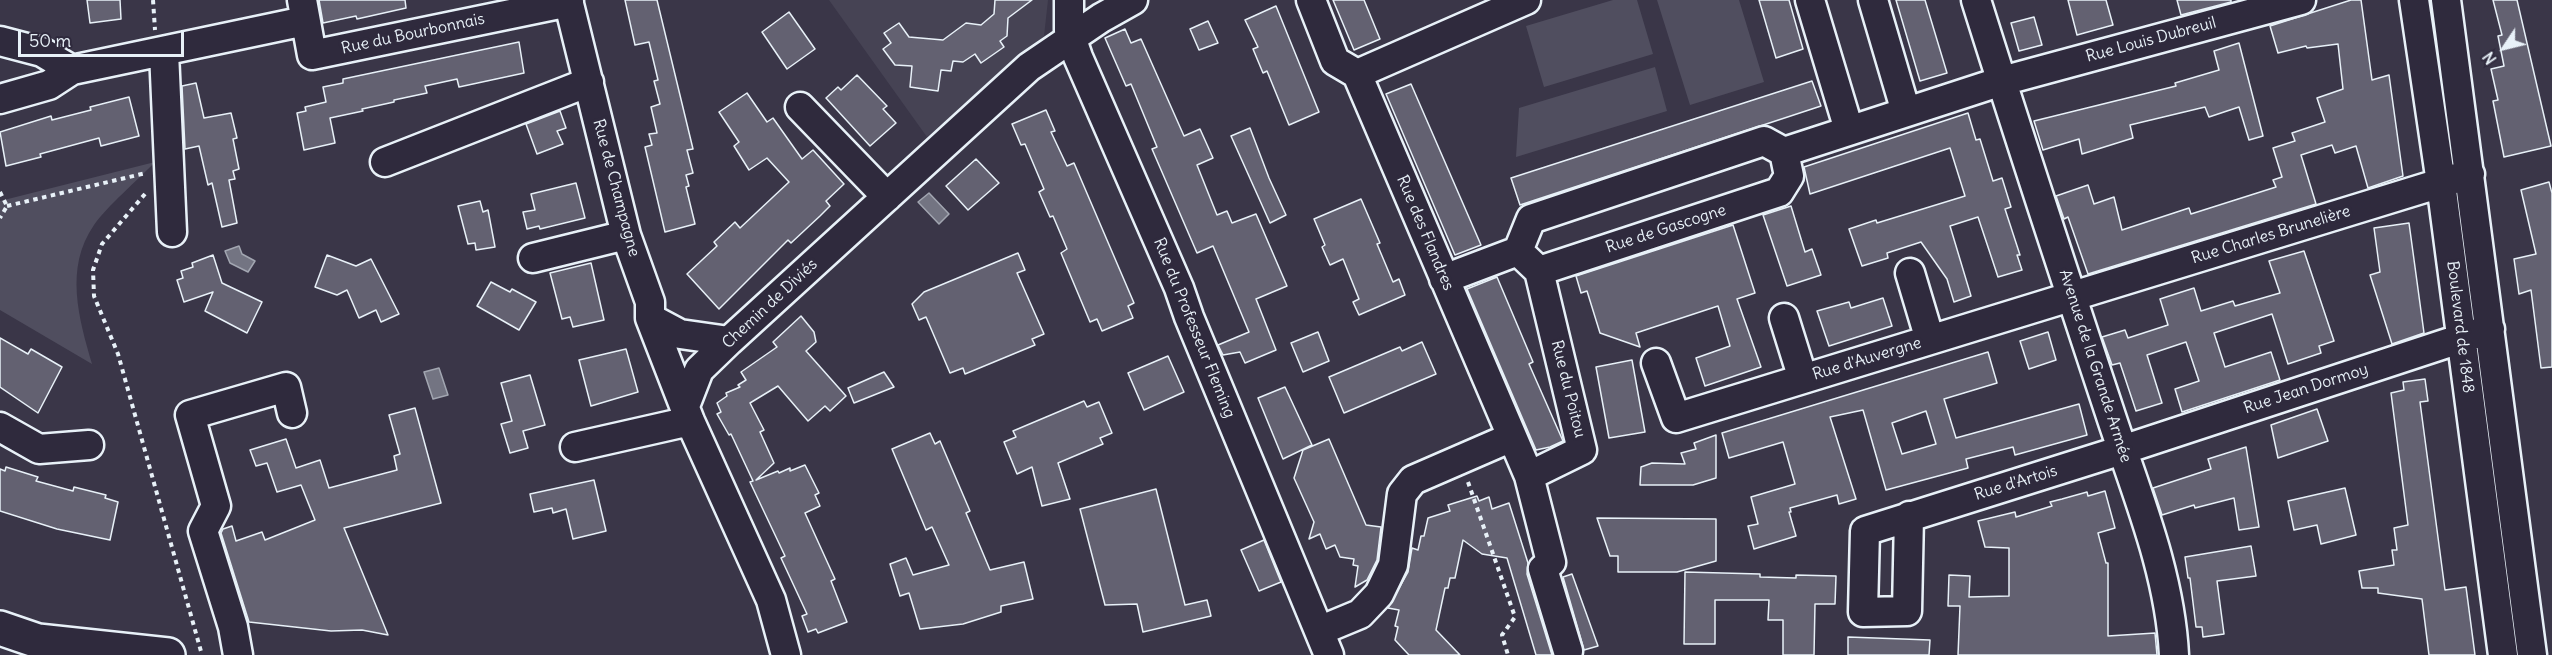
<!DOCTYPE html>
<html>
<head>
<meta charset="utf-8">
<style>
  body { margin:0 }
  #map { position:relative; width:2552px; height:655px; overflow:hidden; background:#3a3648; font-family:Delius,sans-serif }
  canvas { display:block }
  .north { position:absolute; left:2474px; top:18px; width:60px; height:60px; -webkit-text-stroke:4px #2f2a3d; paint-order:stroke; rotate:235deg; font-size:16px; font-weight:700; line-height:24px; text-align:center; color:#e8f1f8 }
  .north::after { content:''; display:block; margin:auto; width:21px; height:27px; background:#e8f1f8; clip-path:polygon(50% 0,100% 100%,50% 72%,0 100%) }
  .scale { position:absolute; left:18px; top:30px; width:166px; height:27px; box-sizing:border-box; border:3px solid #e8f1f8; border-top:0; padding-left:8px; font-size:18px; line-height:21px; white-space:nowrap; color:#e8f1f8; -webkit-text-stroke:4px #2f2a3d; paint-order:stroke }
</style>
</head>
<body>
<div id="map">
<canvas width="2552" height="655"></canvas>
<div class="north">N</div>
<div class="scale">50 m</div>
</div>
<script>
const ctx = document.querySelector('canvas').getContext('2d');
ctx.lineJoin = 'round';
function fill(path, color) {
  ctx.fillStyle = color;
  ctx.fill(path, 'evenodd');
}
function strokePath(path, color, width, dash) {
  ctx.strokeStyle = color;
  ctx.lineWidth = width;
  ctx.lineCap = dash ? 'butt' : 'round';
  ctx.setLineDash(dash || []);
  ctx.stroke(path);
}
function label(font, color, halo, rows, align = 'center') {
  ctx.font = font + ' Delius,sans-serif';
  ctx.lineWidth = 6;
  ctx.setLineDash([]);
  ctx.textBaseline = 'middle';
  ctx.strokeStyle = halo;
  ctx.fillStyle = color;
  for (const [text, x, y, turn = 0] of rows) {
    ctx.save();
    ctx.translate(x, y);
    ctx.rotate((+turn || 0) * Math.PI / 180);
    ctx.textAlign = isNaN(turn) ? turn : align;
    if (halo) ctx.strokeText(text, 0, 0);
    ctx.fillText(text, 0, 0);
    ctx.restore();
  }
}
fill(new Path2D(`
  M829,0H1048L1044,36L927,137Z`), '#464354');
fill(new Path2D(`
  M1613,0H1637L1653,54L1544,87L1526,26Z
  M1657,0H1739L1764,82L1690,105Z
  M1655,67L1667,111L1516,157L1519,108Z
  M155,162C138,180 107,206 94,225C64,268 79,319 92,364L0,310V201Z`), '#504e5f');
const water = new Path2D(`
  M929,193L949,214L939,224L918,202Z
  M239,246L242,254L255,261L248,272L230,263L225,251Z
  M439,368L448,395L433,399L424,372Z`);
fill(water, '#737482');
strokePath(water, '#a2a6b1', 1.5);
const building = new Path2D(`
  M87,0H120L121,19L90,23Z
  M319,0H405L406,8L357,19L356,16L323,23Z
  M625,0H657L693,149L687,150L693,173L686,175L689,186L686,187L695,224L665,232L645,147L652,145L649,134L657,133L651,107L660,104L654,81L658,80L649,42L635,45Z
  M995,0H1032L1008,18L1007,36L1000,41L1004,47L981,63L975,54L963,62L953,61L951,71L941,70L938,91L910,87L912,66L895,65L883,49L891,43L884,33L899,23L909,37L943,40L966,23L981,25L994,14Z
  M1333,0H1364L1380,39L1354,50Z
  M1759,0H1789L1803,49L1776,58Z
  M1896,0H1925L1947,73L1920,81Z
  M2068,0H2106L2113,25L2077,35Z
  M2177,0H2231V2L2181,15Z
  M2351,0H2361L2372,80L2389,75L2403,176L2368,188L2356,146L2335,153L2332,145L2301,155L2316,204L2088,274L2068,217L2064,219L2056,196L2088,185L2094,204L2114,197L2122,230L2189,208L2191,214L2276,187L2273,180L2282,177L2273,148L2295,141L2292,133L2325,122L2317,98L2343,89L2338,44L2307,48L2306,46L2278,53L2270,26Z
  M2493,0H2517L2551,146L2504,157L2493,101L2498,100L2491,69L2504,66L2498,36L2502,35Z
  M1276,6L1319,112L1289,125L1267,71L1263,73L1253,49L1258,47L1245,20Z
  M789,12L815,49L787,69L762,32Z
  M2034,17L2042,45L2019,51L2011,23Z
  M1208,21L1218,43L1199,50L1190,29Z
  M1125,29L1131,43L1141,39L1184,136L1200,129L1213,158L1197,165L1217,215L1227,211L1232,223L1256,214L1287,286L1256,299L1276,350L1245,363L1240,352L1223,355L1218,345L1249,332L1213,246L1197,253L1152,149L1157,147L1131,84L1126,86L1105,38Z
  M519,42L524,73L459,87L457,79L425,86L427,93L394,100V102L362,109L363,111L330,118L335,143L304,150L297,113L306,111L305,107L326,102L323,87L343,83V79Z
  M2239,43L2263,136L2249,140L2239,107L2209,117L2205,107L2130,125L2133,138L2082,154L2079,139L2043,150L2034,121L2176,86L2175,83L2219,70L2214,51Z
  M857,75L887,106L883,109L896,123L870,146L826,98L838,87L841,90Z
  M1812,81L1821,106L1520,205L1511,178Z
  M196,83L204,118L231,113L237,138L233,139L239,169L233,171L235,179L229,180L237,223L222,227L212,183L208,185L199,146L185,149L182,86Z
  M1411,84L1481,245L1455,255L1386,94Z
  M747,93L767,122L773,118L802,159L813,150L844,184L826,201L830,206L820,216L791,243L788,240L719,309L687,274L717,246L714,242L735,222L740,228L789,182L767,158L749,170L734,146L739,142L719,112Z
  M129,97L139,136L101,146L99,138L40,154L41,157L6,166L0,132L51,116L52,120L91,110L90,107Z
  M1046,110L1055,131L1051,132L1067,166L1074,163L1134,303L1128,306L1133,318L1102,331L1097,319L1090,322L1061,253L1067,249L1053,216L1050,217L1039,192L1044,189L1025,144L1021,145L1012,124Z
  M560,111L566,128L557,131L563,144L537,154L526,124Z
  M1968,113L1976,140L1980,139L1993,181L2002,178L2011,207L2005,209L2020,255H2017L2022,270L1998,277L1978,217L1950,226L1971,296L1954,302L1947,279L1921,242L1887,253L1888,258L1862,266L1849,229L1876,220L1877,223L1965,196L1950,148L1810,194L1804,167Z
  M1250,128L1269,178L1286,215L1270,223L1231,136Z
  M976,159L999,183L968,210L946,186Z
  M2549,182L2552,193V367L2541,368L2531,290L2519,294L2514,259L2536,254L2521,190Z
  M576,183L585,218L540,229L539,226L527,229L523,212L535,210L531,194Z
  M1361,199L1380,243L1377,244L1393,282L1399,279L1405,295L1359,315L1353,302L1359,299L1343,259L1330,265L1322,247L1325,245L1314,219Z
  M480,201L483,212L488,210L495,247L476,250L475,243L468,244L458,206Z
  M1791,206L1805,252L1812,249L1821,275L1787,286L1763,215Z
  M2409,223L2424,333L2392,344L2370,275L2380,272L2374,228Z
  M1733,225L1755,293L1737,299L1761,367L1705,386L1696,358L1730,346L1718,306L1636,333L1640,347L1600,333L1587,291L1581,293L1576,276Z
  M2304,251L2334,341L2319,346L2321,353L2288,364L2272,314L2214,333L2225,367L2271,352L2280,380L2182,412L2175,389L2199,381L2186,342L2147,355L2162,403L2136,411L2120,363L2112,365L2102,337L2125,330L2128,338L2168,325L2160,299L2194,288L2201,311L2233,301L2235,306L2280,293L2269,261Z
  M1018,253L1025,270L1017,273L1044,334L1032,339L1035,345L965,374L963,368L950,373L926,317L919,320L912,304L924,292Z
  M213,255L222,283L262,302L247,333L205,311L213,292L184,302L177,280L183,278L181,271L193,267L192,263Z
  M327,255L356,266L371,259L399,314L381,322L376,310L359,318L347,290L337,295L315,287Z
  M591,263L604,320L573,327L570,317L562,319L550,273Z
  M1497,277L1533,362L1529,364L1563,441L1550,447L1536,450L1467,289Z
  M491,282L510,292L512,289L536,302L519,330L477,306Z
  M1883,298L1892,326L1829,346L1817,311L1849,302L1851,308Z
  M801,316L814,332L816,342L806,351L846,396L830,411L825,406L808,421L778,386L750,403L764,430L760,432L774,463L756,480L778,471L779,473L790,468V471L805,465L819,493L815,495L820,506L805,513L835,579L831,581L847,622L818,633L816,629L808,632L802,616L807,614L781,558L785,556L750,482L753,481L731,434L729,435L717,414L721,412L717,403L727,396L726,393L740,387L738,385L746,380L741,372L777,347L773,342Z
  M1318,332L1329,361L1303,372L1291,343Z
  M2048,332L2056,360L2029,369L2020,341Z
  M0,338L28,354L31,349L62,367L38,413L0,387Z
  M1422,342L1436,374L1344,413L1329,377L1400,347L1402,351Z
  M626,349L638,392L591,406L579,360Z
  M1988,352L1997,383L1944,399L1956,438L2079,404L2087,435L2015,455L2013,447L1966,459L1968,468L1886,490L1863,410L1830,417L1856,499L1839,504L1837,495L1790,508L1791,512H1789L1796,536L1754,549L1748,526L1758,524L1751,497L1795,484L1783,442L1729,458L1722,433ZM1926,411L1936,444L1902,454L1892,423Z
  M1168,356L1184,392L1144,410L1128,373Z
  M1632,360L1645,432L1609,438L1596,367Z
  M884,372L894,387L854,403L848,388Z
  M530,375L545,425L523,431L528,448L510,453L501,424L512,421L501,383Z
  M2425,379L2428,401L2420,402L2445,590L2466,587L2475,655H2429L2422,599L2378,593V588H2362L2359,571L2394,565L2392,550H2397L2394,528L2408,525L2391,393L2404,390L2403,382Z
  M1285,387L1312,445L1283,459L1258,398Z
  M1084,401L1087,407L1099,402L1112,433L1100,438L1103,444L1058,463L1070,499L1042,506L1032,467L1017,474L1004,442L1016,437L1013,431Z
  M415,408L441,503L344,528L388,635L362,630L331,631L249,622L221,533L223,529L232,526L236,541L262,532L265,540L315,520L301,485L277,492L267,463L256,466L250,450L286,439L296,468L320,460L329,488L397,470L394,456L400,454L389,415Z
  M2317,409L2328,441L2278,458L2271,425Z
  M930,433L935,444L940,441L970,511L966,513L990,570L1024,562L1033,599L1001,606V612L963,624L920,629L909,593L900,596L890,564L906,558L913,575L949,565L932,527L926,530L892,449Z
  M1716,435V478L1693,485H1640L1641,467L1652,463L1685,464L1681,453L1696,449L1694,443Z
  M1329,439L1366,525L1381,527L1377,560L1367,580L1355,587L1358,566L1353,565L1354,559L1340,557L1335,545L1326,549L1320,534L1309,539L1314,522L1294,478L1303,450Z
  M2246,447L2259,527L2239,530L2234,498L2195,508L2194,505L2162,515L2153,488L2211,469L2208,459Z
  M6,467L38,477L36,481L73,491L74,487L106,495L105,498L118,502L110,540L57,529L0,511V469L5,471Z
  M594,480L606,531L573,539L566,509L553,513L552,508L534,512L530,494Z
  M2345,488L2356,535L2321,544L2317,525L2294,530L2288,501Z
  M1156,489L1185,605L1207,600L1211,616L1143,632L1137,604L1105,605L1080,509Z
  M2105,491L2115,528L2098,533L2106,563H2108V636L2155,633L2157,655H1958L1960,606H1948L1949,575L1970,576L1969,597L2009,596V548L1985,547L1978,521L2015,512L2016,517L2052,506L2050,502L2062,499L2087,492L2088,496Z
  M1477,496L1479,501L1489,497L1492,509L1509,503L1528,563L1527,574L1552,655H1536L1507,558L1482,554L1463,540L1455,578H1450L1448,588H1445L1436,630L1460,655H1409L1395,640L1398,627L1395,626L1399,610L1388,608L1408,572L1412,548L1418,550L1421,536H1424L1428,518L1450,511L1448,505Z
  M1597,518L1716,519V561L1677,572H1618V556H1610Z
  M1264,540L1281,582L1259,591L1241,550Z
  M2251,546L2256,576L2217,581L2224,634L2203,637L2202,627H2196L2190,578H2188L2185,557Z
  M1685,572L1760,574V577L1796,578V575L1836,576L1835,604H1815L1814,655H1783V620H1768L1769,600H1715V644H1684Z
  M1572,574L1598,646L1584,650L1563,577Z
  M1848,637L1930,640L1929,655H1848Z`);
fill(building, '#636171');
strokePath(building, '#e8f1f8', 1.5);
const minor = new Path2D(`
  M302,0L312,55L569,2
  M568,0L626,235L650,302V318L690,421L771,600L786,655
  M1069,0V31L1078,57L1179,288L1189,317L1329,655
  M1311,0L1335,61L1357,74L1529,476L1551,562L1543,569L1568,651
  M1810,0L1849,130
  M1873,0L1906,112
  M1976,0C2019,137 2064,274 2109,410C2135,490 2170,571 2174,655
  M2414,0L2441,183L2503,655
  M2446,0L2532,655
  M0,41L42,52L72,70L49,85L0,99
  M164,52L172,232
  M72,70L305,21
  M1357,74L1526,0
  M800,107L887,197
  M1784,152L1789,176L1779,192L1539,271L1518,251L1531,219L1764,141L1784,152L2002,81L2301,0
  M385,162L589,82
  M533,258L626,235
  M1910,273L1930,340
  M1444,279L1518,251
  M650,318L680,334L729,341
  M1784,318L1803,379
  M1656,363L1676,418L2470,174
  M685,406L699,370L729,341L1029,67L1101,18L1133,0
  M0,427L39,449L89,445
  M575,447L690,421
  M1529,476L1582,450L1539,271
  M1909,516L1907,611L1863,612L1865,531L2122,450L2490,329
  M1319,631L1360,614L1379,594L1393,565L1402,494L1413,480L1512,437
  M238,655L233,627L203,531L216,506L190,415L286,387L292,413`);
const major = new Path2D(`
  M0,628L38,641L168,655`);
strokePath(minor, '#e8f1f8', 33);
strokePath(major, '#e8f1f8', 38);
strokePath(new Path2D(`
  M153,0L155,30
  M0,192L7,206L0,218
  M145,194L102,244L93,270L94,296L118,354L202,655
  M7,206L146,173
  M1468,482L1515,617L1502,635L1508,655`), '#e8f1f8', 4, [4.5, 4.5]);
strokePath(minor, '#2f2a3d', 28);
strokePath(major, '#2f2a3d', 33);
label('16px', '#e8f1f8', '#2f2a3d', [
  ["Rue du Bourbonnais",413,34,-12],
  ["Rue Louis Dubreuil",2151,40,-15],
  ["Rue de Champagne",616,188,75],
  ["Rue de Gascogne",1666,229,-18],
  ["Rue des Flandres",1425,233,67],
  ["Rue Charles Brunelière",2271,235,-17],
  ["Chemin de Diviés",770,304,-43],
  ["Boulevard de 1848",2460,327,83],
  ["Rue du Professeur Fleming",1194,328,68],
  ["Rue d'Auvergne",1867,359,-17],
  ["Avenue de la Grande Armée",2095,366,72],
  ["Rue du Poitou",1568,389,76],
  ["Rue Jean Dormoy",2306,389,-18],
  ["Rue d'Artois",2016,483,-17]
]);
</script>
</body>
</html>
